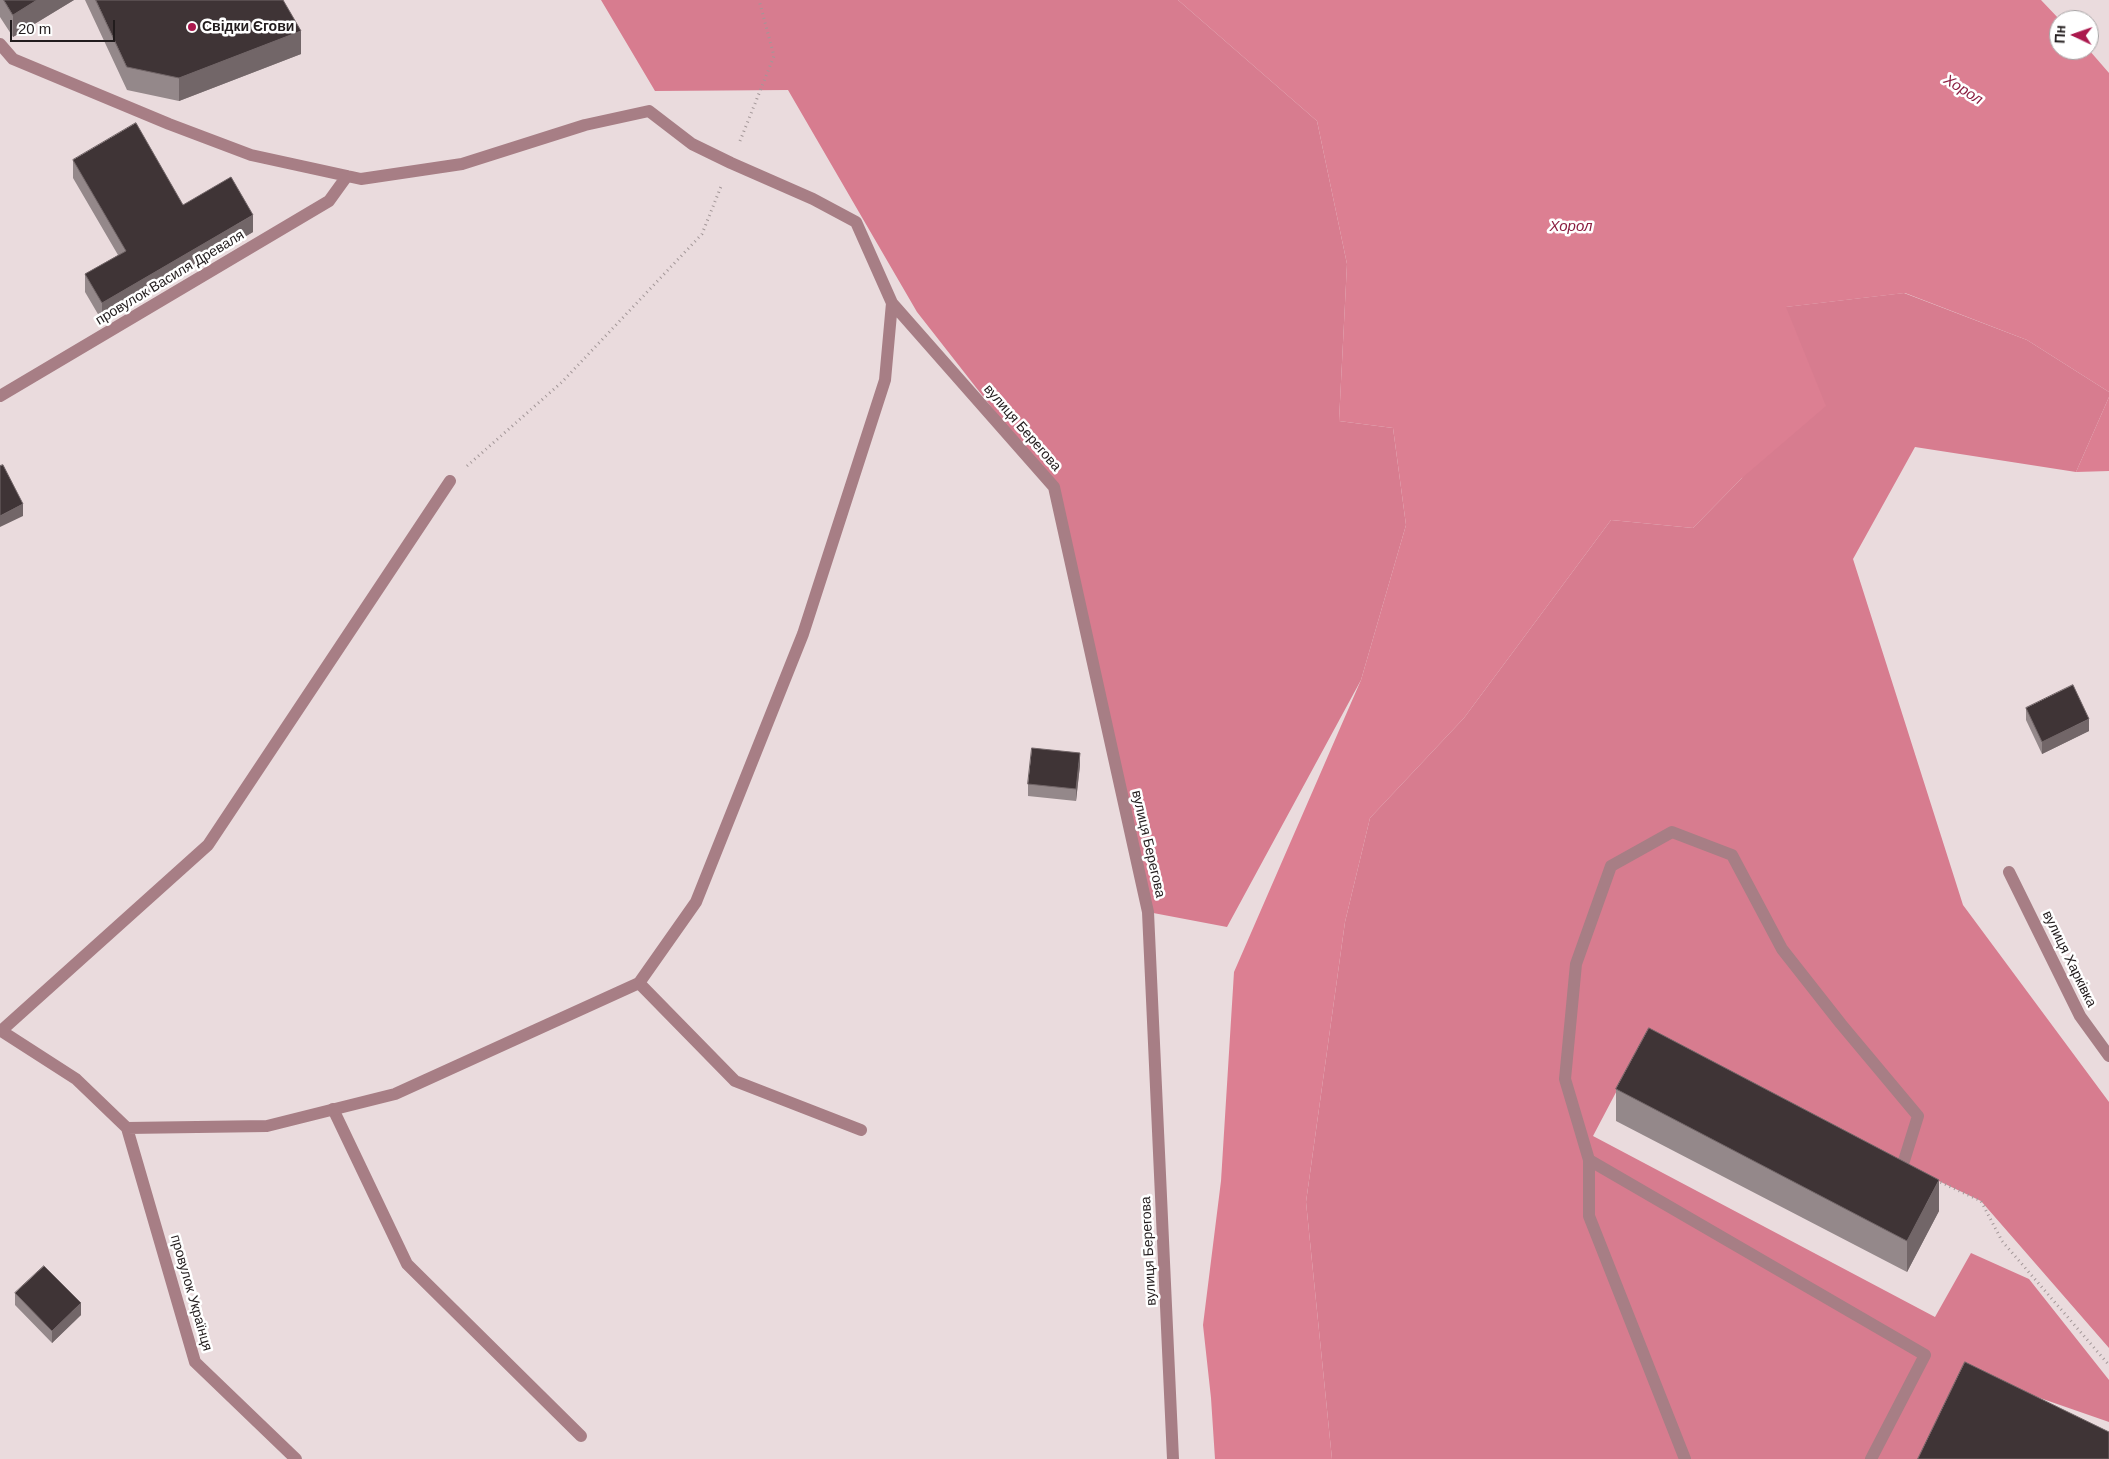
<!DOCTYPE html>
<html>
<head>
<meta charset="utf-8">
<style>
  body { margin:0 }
  #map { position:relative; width:2109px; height:1459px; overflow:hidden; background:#eadbdd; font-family:Helvetica,sans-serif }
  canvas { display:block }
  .north { position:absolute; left:2049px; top:10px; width:50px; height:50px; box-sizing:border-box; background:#fff; border:1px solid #a7a4a5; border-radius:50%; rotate:273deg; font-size:14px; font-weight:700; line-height:20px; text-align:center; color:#221c1d }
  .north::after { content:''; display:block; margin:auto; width:18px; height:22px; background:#ab184d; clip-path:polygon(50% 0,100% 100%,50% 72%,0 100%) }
  .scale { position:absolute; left:10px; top:20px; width:105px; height:22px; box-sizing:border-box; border:2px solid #221c1d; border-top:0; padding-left:6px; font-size:15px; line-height:18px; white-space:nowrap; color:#221c1d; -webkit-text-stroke:4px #fff; paint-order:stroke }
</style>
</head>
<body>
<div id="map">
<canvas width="2109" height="1459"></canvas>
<div class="north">Пн</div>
<div class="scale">20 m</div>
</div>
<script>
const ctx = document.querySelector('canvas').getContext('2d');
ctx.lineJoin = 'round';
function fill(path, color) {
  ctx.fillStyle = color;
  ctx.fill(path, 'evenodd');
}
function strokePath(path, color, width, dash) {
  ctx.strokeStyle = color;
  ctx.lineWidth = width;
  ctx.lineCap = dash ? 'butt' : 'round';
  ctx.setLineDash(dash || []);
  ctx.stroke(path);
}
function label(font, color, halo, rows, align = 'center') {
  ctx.font = font + ' Helvetica,sans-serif';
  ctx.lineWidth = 5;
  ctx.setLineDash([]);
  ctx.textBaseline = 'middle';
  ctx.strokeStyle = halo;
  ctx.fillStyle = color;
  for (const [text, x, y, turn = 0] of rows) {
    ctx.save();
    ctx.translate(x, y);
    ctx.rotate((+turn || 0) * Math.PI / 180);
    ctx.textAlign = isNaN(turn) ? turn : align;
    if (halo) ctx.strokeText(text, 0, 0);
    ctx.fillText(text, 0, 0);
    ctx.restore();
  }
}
fill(new Path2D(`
  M601,0H1178L1317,121L1347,264L1339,421L1393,428L1406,525L1361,680L1227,927L1148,912L1054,487L917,312L788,90L655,91Z
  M1904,293L2027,340L2109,392V397L2076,472L1915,447L1853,559L1963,905L2109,1102V1348L1981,1201L1643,1041L1593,1136L1935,1317L1971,1253L2029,1279L2109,1380V1422L1968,1373L1920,1459H1332L1306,1202L1345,922L1370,818L1464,718L1611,520L1693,528L1742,478L1785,307Z`), '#d77c8f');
fill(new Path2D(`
  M1178,0H2041L2060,20L2059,50H2089L2109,73V392L2027,340L1905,293L1786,307L1826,406L1742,478L1693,528L1611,520L1464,718L1370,818L1345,922L1306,1202L1332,1459H1215L1211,1398L1203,1325L1221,1181L1234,972L1361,680L1406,525L1393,428L1339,421L1347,264L1317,121Z
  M2109,397V471L2076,472Z`), '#dc7f92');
strokePath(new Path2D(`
  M740,141L774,56L759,0
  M467,466L562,382L702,234L722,184
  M1936,1180L1981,1201L2002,1241L2109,1365`), '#a39798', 3, [1, 4]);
strokePath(new Path2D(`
  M639,983L735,1081L861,1130
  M333,1109L407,1264L581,1436
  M1589,1160V1216L1685,1459
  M1871,1459L1925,1355L1589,1160L1565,1079L1576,964L1611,866L1672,832L1732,855L1782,949L1841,1024L1918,1116L1903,1164`), '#a77e85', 12);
strokePath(new Path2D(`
  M0,44L13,59L169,124L251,155L361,179L462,164L585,125L649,111L692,144L731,163L813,199L856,222L892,303L885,380L803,634L696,902L639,983L395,1094L267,1126L127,1128L76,1079L0,1030
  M892,303L1054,487L1148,912L1173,1459
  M0,396L329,201L347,176
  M2009,872L2080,1016L2109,1056
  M2,1030L208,845L450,481
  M127,1128L195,1362L296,1459`), '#a77e85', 12);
fill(new Path2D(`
  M0,0H74L13,37L0,17Z
  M85,0H283L301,54L179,101L127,90Z
  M73,160L183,205L253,232L102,321L85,292V274L118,255L73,178Z
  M2026,708L2089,731L2042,754L2026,720Z
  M1080,765L1076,801L1028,796V784Z
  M1616,1089L1939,1211L1907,1272L1616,1121Z
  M15,1293L81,1315L52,1343L15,1305Z`), '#94888a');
fill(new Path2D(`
  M37,0H74L13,37V15Z
  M301,31V54L179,101V78Z
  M253,215V232L102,321V303Z
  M23,504V516L0,527V516Z
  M2089,719V731L2042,754V742Z
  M1080,753V765L1076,801V789Z
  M1939,1180V1211L1907,1272V1241Z
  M81,1303V1315L52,1343V1331Z`), '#726668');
const building = new Path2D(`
  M4,0H37L13,15Z
  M96,0H283L301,31L179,78L127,67Z
  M136,123L183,205L231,177L253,215L102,303L85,274L126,251L73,160Z
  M3,465L23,504L0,516V466Z
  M2073,685L2089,719L2042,742L2026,708Z
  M1032,748L1080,753L1076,789L1028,784Z
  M1649,1028L1939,1180L1907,1241L1616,1089Z
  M44,1266L81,1303L52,1331L15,1293Z
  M1965,1362L2109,1432V1459H1918Z`);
fill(building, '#3f3436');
strokePath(building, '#726668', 1);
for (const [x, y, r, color] of [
  [192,27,5,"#ab184d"]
]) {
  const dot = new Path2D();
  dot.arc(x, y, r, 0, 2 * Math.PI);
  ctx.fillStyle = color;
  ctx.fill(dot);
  strokePath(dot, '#fff', 2);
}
label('bold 14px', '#221c1d', '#fff', [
  ["Свідки Єгови",202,27]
], 'left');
label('14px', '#221c1d', '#fff', [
  ["провулок Василя Древаля",170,278,-31],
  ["вулиця Берегова",1022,428,49],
  ["вулиця Берегова",1148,844,77],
  ["вулиця Харківка",2069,959,64],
  ["вулиця Берегова",1149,1251,-93],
  ["провулок Українця",191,1293,74]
]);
label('italic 15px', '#8c1f42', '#fff', [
  ["Хорол",1963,90,32],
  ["Хорол",1571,227]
]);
</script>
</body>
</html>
